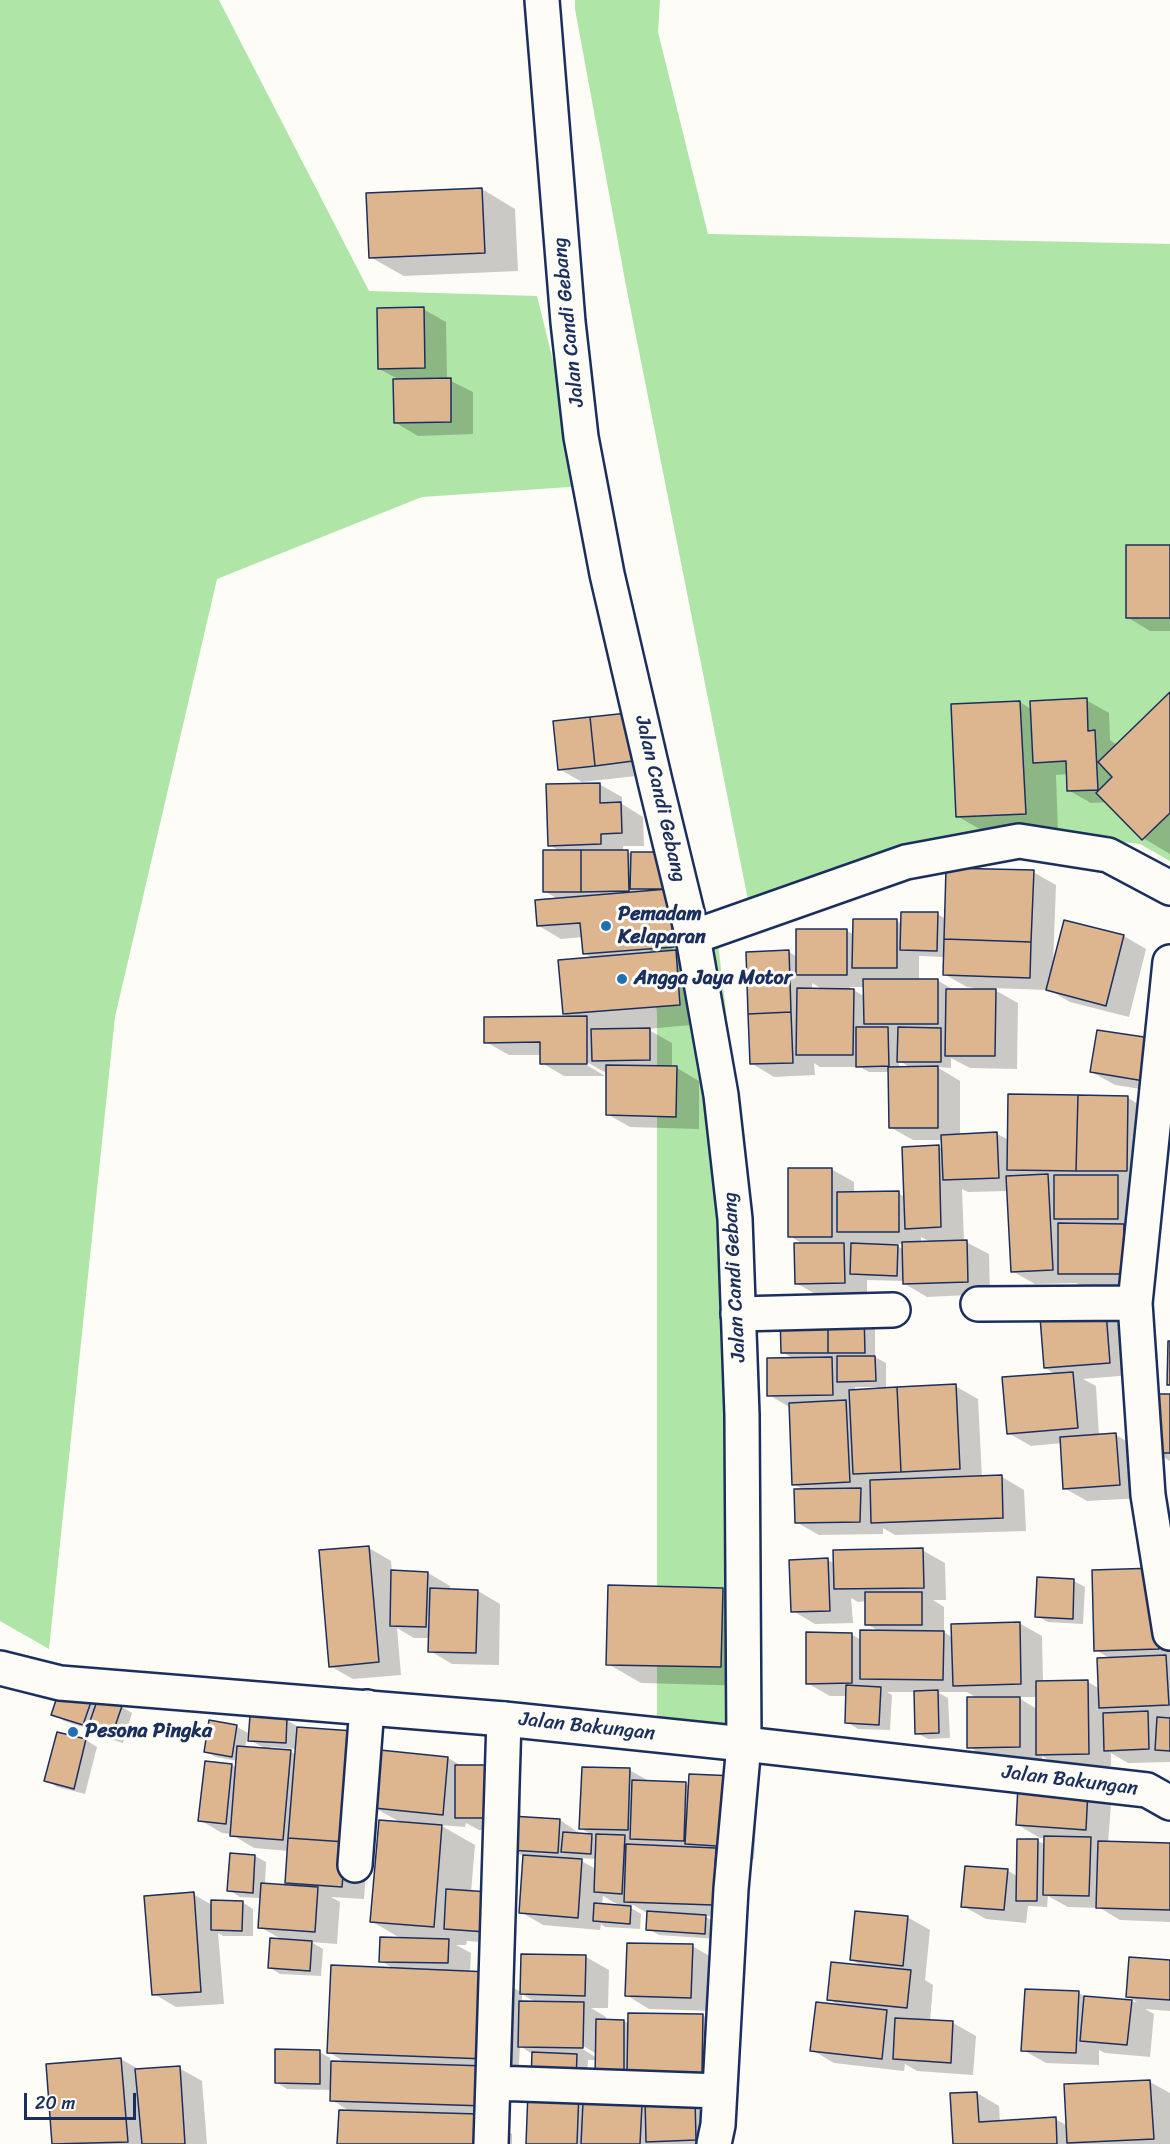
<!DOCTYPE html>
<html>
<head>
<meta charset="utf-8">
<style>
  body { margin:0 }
  #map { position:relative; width:1170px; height:2144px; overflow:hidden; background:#fdfcf7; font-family:Sriracha,sans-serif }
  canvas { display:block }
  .scale { position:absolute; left:24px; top:2093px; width:112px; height:27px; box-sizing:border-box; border:3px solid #1b2f5e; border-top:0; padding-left:8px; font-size:18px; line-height:21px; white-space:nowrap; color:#1b2f5e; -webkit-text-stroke:4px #fdfcf7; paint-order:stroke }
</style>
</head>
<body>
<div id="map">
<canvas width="1170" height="2144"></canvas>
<div class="scale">20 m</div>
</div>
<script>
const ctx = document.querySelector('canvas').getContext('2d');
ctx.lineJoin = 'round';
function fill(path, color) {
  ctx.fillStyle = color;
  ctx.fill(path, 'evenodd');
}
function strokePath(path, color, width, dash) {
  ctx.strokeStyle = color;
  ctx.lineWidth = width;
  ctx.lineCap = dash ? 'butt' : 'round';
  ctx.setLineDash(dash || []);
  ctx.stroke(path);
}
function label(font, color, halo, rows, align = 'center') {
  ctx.font = font + ' Sriracha,sans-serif';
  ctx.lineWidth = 6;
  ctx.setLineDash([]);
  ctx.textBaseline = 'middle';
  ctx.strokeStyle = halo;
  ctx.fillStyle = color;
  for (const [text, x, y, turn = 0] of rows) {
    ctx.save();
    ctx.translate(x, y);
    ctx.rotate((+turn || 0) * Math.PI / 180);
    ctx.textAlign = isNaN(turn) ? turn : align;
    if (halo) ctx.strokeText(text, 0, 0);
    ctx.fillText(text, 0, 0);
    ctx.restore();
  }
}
fill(new Path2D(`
  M0,0H219L369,291L537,296L584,486L422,497L217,579L115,1017L49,1649L0,1621Z
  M575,0H660L658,32L708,234L1170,244V861L1140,844L1029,832L749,905L627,291L575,9Z
  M649,938L718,943L752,1235L763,1734L657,1720V1013Z`), '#afe5a7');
fill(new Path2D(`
  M482,189L515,209L518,271L404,276L370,257Z
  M423,309L446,322L447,379L473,392V434L418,436L396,423L400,380L379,369Z
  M1170,547V631H1150L1127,617Z
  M1170,694V854L1143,838L1108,802L1091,803L1068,790V774L1056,775L1058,832L990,835L957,816L952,705L1020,702L1032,710L1086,700L1109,713L1110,740L1117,745Z
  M628,714L655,774L582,782L559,769Z
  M599,784L622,797V804L643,817L644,846H623V851L632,854H665L713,1023L647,1029L672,1043V1068H677L699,1081V1129L630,1127L607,1114L608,1074L581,1059L580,1061L605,1076H564L542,1063V1055H509L486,1042L572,1018L564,1014L593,958L584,953L583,937L561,939L539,926L560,900L544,891L560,851L549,845ZM668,903H671L676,954H673Z
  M1033,872L1056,885L1053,965L1124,936L1146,949L1129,1017L1070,1002L1049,990L991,988L1018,1003L1017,1069L970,1068L951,1058V1068L937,1067L960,1081V1135L997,1134L1009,1140L1128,1098L1150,1111L1149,1184L1129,1183L1140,1189L1145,1286H1082L1076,1283L1035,1284L1012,1271L1009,1191L968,1192L962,1189L964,1241L989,1254L990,1294L927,1297L905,1284V1281L867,1280V1295L819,1296L796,1283L804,1245L790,1236L831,1169L854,1182V1193H898L905,1197L939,1147L944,1150L943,1140H913L890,1127V1072H869L860,1067H820L814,1063L815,1075L774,1077L751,1063L789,952L797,957L847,931L854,935L897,921L902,924L937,914L946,919ZM919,956L945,957L944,974L967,987L974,988V990H954L937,980H919ZM812,983L824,990H812ZM849,987H865V997ZM899,1061L912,1068H899ZM921,1237L931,1242L921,1243ZM894,1244H903L904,1250Z
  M1098,1031L1167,1093L1115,1085L1092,1072Z
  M1105,1313L1128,1326L1132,1375L1083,1379L1096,1386L1099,1436L1116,1435L1138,1448L1142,1498L1087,1501L1064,1488L1062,1443L1031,1446L1008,1433L1057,1375L1045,1368Z
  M875,1321V1357L886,1363V1389L955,1386L978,1399L982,1477H1002L1024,1490L1026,1531L895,1535L883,1528V1534L819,1535L796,1522L804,1490L794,1484L791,1408L769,1395L794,1359L782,1352ZM855,1387H877L878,1390L855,1391Z
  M1170,1396V1461L1154,1452Z
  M369,1548L391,1561L392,1572L428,1573L450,1586V1591H478L500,1604L499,1665L452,1664L430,1651V1638H414L397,1628L401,1675L353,1679L330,1666Z
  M922,1550L945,1563L946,1600H933L944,1607V1632L953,1638L1019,1623L1042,1636L1043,1682H1088L1100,1689L1111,1659L1096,1650L1170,1578V1762L1128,1763L1111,1753V1766L1060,1767L1042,1756V1759L991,1760L969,1747L977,1698L967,1692H937L948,1698L950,1738L928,1739L917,1733L915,1692H887L892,1695L890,1730L858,1729L847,1722V1696H830L807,1683L851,1634L861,1640L880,1632L867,1624L866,1601L858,1602L851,1598L853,1623L815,1624L793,1611L828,1560L835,1564ZM1017,1697H1037V1709Z
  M1074,1581L1085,1587L1083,1624L1048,1622L1037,1616Z
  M722,1589L756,1608L753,1686L641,1683L608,1664Z
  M91,1700L98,1704L122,1707L132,1713L123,1743L100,1736L89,1729L64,1721L53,1714Z
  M286,1720L297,1726V1729L376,1746L364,1899L331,1897L340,1902L337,1944L311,1942L323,1949L321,1976L280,1974L269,1967L283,1940L260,1927L261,1898L240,1897L229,1890L232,1854L255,1856L266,1862L265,1885L295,1887L286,1882L288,1851L254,1848L231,1834L222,1833L200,1820L232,1765L237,1768V1761L216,1757L205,1751L237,1727L248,1733L245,1748L266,1749L250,1740ZM270,1747L296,1749V1755L290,1751L270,1750Z
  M59,1734L86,1740L97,1747L85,1794L57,1787L46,1780Z
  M448,1758L462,1766L499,1767L521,1780V1818L560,1820L582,1835L594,1836L580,1828L629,1770L651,1782L685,1783L689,1786L735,1778L758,1791L754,1859L729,1857L736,1917L704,1916L717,1923L716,1939L659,1935L648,1929L649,1914L633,1905H626L641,1914L640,1929L605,1927L601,1924L600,1930L543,1925L521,1912L525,1857L510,1849L512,1831L479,1830L466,1823L465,1827L440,1825L475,1845L471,1892L508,1944L467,1941L466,1945H456L471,1953L470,1973L489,1974L521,1992L586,1957L609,1970L608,2008H591L606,2017V2021H624L629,2024L702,2015L725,2028L724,2085H651L597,2060H588L586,2089L520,2046L518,2078L484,2118L512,2134V2144H339L351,2112L332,2100V2090L287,2089L276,2082L319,2052L330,2058V2063H347L328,2052L396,1970L381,1961L402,1939L371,1921L402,1823L375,1808ZM576,1858L597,1859V1869L594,1868ZM603,1896L622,1907L602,1905ZM522,1994L537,2003L522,2002ZM578,2043L597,2054V2058L576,2045Z
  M1088,1791L1111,1804L1108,1843L1170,1845V1922L1120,1920L1100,1908L1068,1907L1048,1896L1047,1907L1028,1906L1026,1923L986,1919L963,1906L1007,1870L1018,1877L1038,1841L1046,1845V1838H1040L1018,1825Z
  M193,1894L212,1905L242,1902L253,1909V1936H223L218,1933L224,2004L176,2007L154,1994Z
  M907,1917L930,1930L925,1980L933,1985L930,2021L953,2023L976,2036L973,2075L917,2071L905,2064L904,2071L834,2063L812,2050L841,2006L828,1999L863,1967L851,1959Z
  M692,1946L715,1959L713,2011L649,2009L626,1995Z
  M1170,1961V2011L1145,2009L1154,2014L1150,2057L1105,2053L1099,2050V2065L1046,2063L1023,2050L1079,1993L1088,1998L1137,2002L1127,1996Z
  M121,2059L140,2070L179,2068L202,2081L207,2144H54L48,2065Z
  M1150,2082L1170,2093V2144H955L977,2093L999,2106L1000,2122L1055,2119L1068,2126L1065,2086Z
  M529,2092L597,2104L641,2106L647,2109L695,2100L717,2113L718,2144H528Z`), '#0003');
const building = new Path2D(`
  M482,188L485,253L369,258L366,193Z
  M424,307L425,368L378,369L377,308Z
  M451,378V422L394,423L393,379Z
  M1126,545H1170V618H1126Z
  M1170,692V813L1142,840L1096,793L1112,777L1098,762Z
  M1087,698L1088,731L1095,730L1098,790L1067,791L1066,761L1033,763L1030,701Z
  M1020,701L1026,814L956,817L951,704Z
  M628,713L633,761L595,766L590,717Z
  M590,717L595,766L558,770L553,721Z
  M600,783V803L621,802L622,833L601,834V844L548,846L546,784Z
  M543,850H581V892H543Z
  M581,850H628L629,891L581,892Z
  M631,852H666V889H630Z
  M946,868L1034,870L1031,942L944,939Z
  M668,889L674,947L583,954L580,923L537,926L535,900Z
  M901,912H938L937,951L900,950Z
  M853,919H897V968H852Z
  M1064,920L1124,935L1106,1006L1046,990Z
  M796,929H847V975H796Z
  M944,939L1031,942L1030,978L943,975Z
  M676,950L680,1005L563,1014L558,960Z
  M789,950L791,1012L748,1014L746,952Z
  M863,979H938V1024H864Z
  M797,988L854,989L853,1055H796Z
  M946,989H996L995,1056H945Z
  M791,1012L793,1063L750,1064L748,1014Z
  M587,1016V1064H540V1042L484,1043V1017Z
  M856,1027H888L889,1066L856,1067Z
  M898,1027L941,1028V1062H897Z
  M650,1028V1060L592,1061L591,1029Z
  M1097,1030L1151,1038L1144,1081L1090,1072Z
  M606,1065L677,1066L676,1117L606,1115Z
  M938,1066V1128H889L888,1067Z
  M1008,1094L1078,1095L1076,1171L1007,1170Z
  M1078,1095L1128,1096L1127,1171H1076Z
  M997,1132L999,1178L943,1180L941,1135Z
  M939,1145L941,1227L905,1229L902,1147Z
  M788,1168H832V1237H788Z
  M1048,1174L1053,1270L1011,1272L1006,1176Z
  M1054,1175H1118V1219H1054Z
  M899,1191V1232H837V1192Z
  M1058,1223L1124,1224L1123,1274H1058Z
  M967,1240L968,1282L903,1284L902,1242Z
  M794,1243H844L845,1283L795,1284Z
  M851,1243L898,1245L897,1276L850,1274Z
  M1106,1311L1110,1363L1044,1368L1040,1317Z
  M780,1313H828V1353H781Z
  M828,1313H864L865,1353H828Z
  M1168,1341H1170V1385H1167Z
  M837,1356H875L876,1381L837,1382Z
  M832,1357L833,1395L767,1396V1358Z
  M1073,1372L1078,1428L1007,1434L1002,1377Z
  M956,1384L960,1469L901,1472L897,1387Z
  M897,1387L901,1472L853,1474L849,1390Z
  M1153,1394H1170V1453H1152Z
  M846,1400L850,1482L792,1485L789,1403Z
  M1116,1433L1120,1485L1063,1489L1060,1437Z
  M1002,1475L1003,1518L871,1523L870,1480Z
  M861,1488L860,1522L795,1523L794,1489Z
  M369,1546L379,1662L329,1667L319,1550Z
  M923,1548L924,1588L834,1589L833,1550Z
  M828,1558L830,1611L791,1612L789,1560Z
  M1156,1568L1159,1649L1094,1651L1092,1570Z
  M391,1570L428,1572L426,1627L390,1626Z
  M1037,1577L1074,1579L1073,1619L1035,1617Z
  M608,1585L723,1588L721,1667L606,1665Z
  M430,1588L478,1590L476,1653L428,1652Z
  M865,1592H922V1625H865Z
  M1020,1622L1021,1684L953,1686L951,1624Z
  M860,1630L944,1631L943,1680L860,1679Z
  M806,1632L852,1633V1683L806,1684Z
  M1166,1655L1169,1705L1099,1708L1097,1658Z
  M1088,1680L1089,1754L1036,1755V1681Z
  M846,1685L881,1687L879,1725L845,1723Z
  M60,1688L92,1699L83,1725L51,1715Z
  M938,1690L939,1733L915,1734L914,1691Z
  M967,1697H1020V1747L967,1748Z
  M98,1698L122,1706L111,1738L87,1730Z
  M1148,1711L1149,1749L1104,1751L1103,1713Z
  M250,1716L287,1718L286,1743L248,1741Z
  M1157,1717L1170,1718V1751L1155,1750Z
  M209,1720L237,1725L232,1757L204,1752Z
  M297,1727L354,1731L346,1842L288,1838Z
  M57,1732L86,1739L74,1789L44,1781Z
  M237,1746L291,1750L283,1840L230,1836Z
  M380,1750L448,1757L443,1815L374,1808Z
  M205,1761L232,1764L226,1824L198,1821Z
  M455,1765H499L498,1818H455Z
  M582,1767L630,1768L628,1830L579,1829Z
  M689,1774L736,1776L732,1847L685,1844Z
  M632,1780L686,1782L684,1841L630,1839Z
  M1018,1785L1088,1790L1086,1830L1016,1825Z
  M511,1816L560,1819L558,1853L509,1850Z
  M379,1820L442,1825L434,1927L370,1922Z
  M563,1832L592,1834L591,1854L561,1852Z
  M596,1834L625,1835L622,1894L594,1892Z
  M1044,1836L1091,1837L1089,1896L1043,1895Z
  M288,1838L346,1842L342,1887L285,1883Z
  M1017,1839H1038L1037,1901H1016Z
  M1098,1841L1170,1843V1910L1096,1908Z
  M626,1844L716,1848L713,1905L624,1902Z
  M230,1853L255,1855L253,1893L227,1891Z
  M523,1855L582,1859L578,1918L519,1913Z
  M965,1866L1008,1869L1004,1910L961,1907Z
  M261,1883L318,1887L315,1932L258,1928Z
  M446,1889L489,1892L486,1932L444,1929Z
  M194,1892L201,1992L152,1995L144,1896Z
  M211,1900L243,1901L242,1931L211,1930Z
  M594,1903L631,1906L630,1924L593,1921Z
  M647,1911L706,1915L705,1934L646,1930Z
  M855,1911L908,1916L903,1966L850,1960Z
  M380,1937L449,1939L448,1963L379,1962Z
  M270,1938L312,1941L310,1971L268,1968Z
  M627,1943L693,1944L691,1998L625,1996Z
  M521,1954L586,1955L585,1996L520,1994Z
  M1129,1957L1170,1960V2000L1126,1997Z
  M831,1962L911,1970L907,2008L827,2000Z
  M331,1965L489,1972L486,2059L327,2053Z
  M1025,1989L1079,1991L1076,2053L1021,2051Z
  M1084,1996L1132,2000L1127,2045L1080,2041Z
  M519,2001L584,2002L583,2048L518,2047Z
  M816,2002L887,2010L882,2059L810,2051Z
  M628,2013L703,2014L702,2073H627Z
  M895,2018L953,2021L951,2063L893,2059Z
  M596,2019L624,2020V2080H595Z
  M275,2049L320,2050V2084L275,2083Z
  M532,2052L577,2054L576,2083L531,2081Z
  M121,2058L128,2142L52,2144L46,2064Z
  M331,2061L486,2066L485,2106L330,2101Z
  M180,2066L185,2144H142L135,2069Z
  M1150,2080L1154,2139L1067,2143L1064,2084Z
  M528,2091L579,2092L577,2144H526Z
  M977,2092L979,2122L1056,2117L1057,2144H953L950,2093Z
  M695,2098L696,2140L646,2142L645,2100Z
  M583,2102L642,2105L640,2144H581Z
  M339,2110L479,2114V2144H337Z`);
fill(building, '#ddb58e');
strokePath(building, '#1b2f5e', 1.5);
const minor = new Path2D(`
  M1170,962L1135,1303L1148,1495L1170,1633
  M978,1304L1135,1303
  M738,1314L893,1310
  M355,1865L367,1707
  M494,2083L720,2091
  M491,2144L504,1719
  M714,2144L718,2125L731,1889L744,1744`);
const tertiary = new Path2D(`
  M693,937L906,862L1019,841L1108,855L1170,888
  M0,1668L60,1683L504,1719L744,1744`);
const secondary = new Path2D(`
  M542,0L568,322L581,437L607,574L655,781L693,937L721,1095L735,1219L742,1415L744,1744L1147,1790L1170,1803`);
strokePath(minor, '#1b2f5e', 38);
strokePath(tertiary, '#1b2f5e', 38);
strokePath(secondary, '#1b2f5e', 38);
strokePath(minor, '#fdfcf7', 33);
strokePath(tertiary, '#fdfcf7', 33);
strokePath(secondary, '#fdfcf7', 33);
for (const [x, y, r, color] of [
  [606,926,6,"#1f6fb2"],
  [622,979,6,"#1f6fb2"],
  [73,1732,6,"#1f6fb2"]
]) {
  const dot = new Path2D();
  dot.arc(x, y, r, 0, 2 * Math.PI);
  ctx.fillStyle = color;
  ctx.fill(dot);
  strokePath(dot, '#fdfcf7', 2);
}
label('20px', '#1b2f5e', '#fdfcf7', [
  ["Jalan Candi Gebang",569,322,-96],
  ["Jalan Candi Gebang",660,799,77],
  ["Jalan Candi Gebang",735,1277,-93],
  ["Jalan Bakungan",587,1727,6],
  ["Jalan Bakungan",1070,1781,7]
]);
label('bold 20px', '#1b2f5e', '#fdfcf7', [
  ["Pemadam",618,915],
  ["Kelaparan",618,938],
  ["Angga Jaya Motor",634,979],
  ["Pesona Pingka",85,1732]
], 'left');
</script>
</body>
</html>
